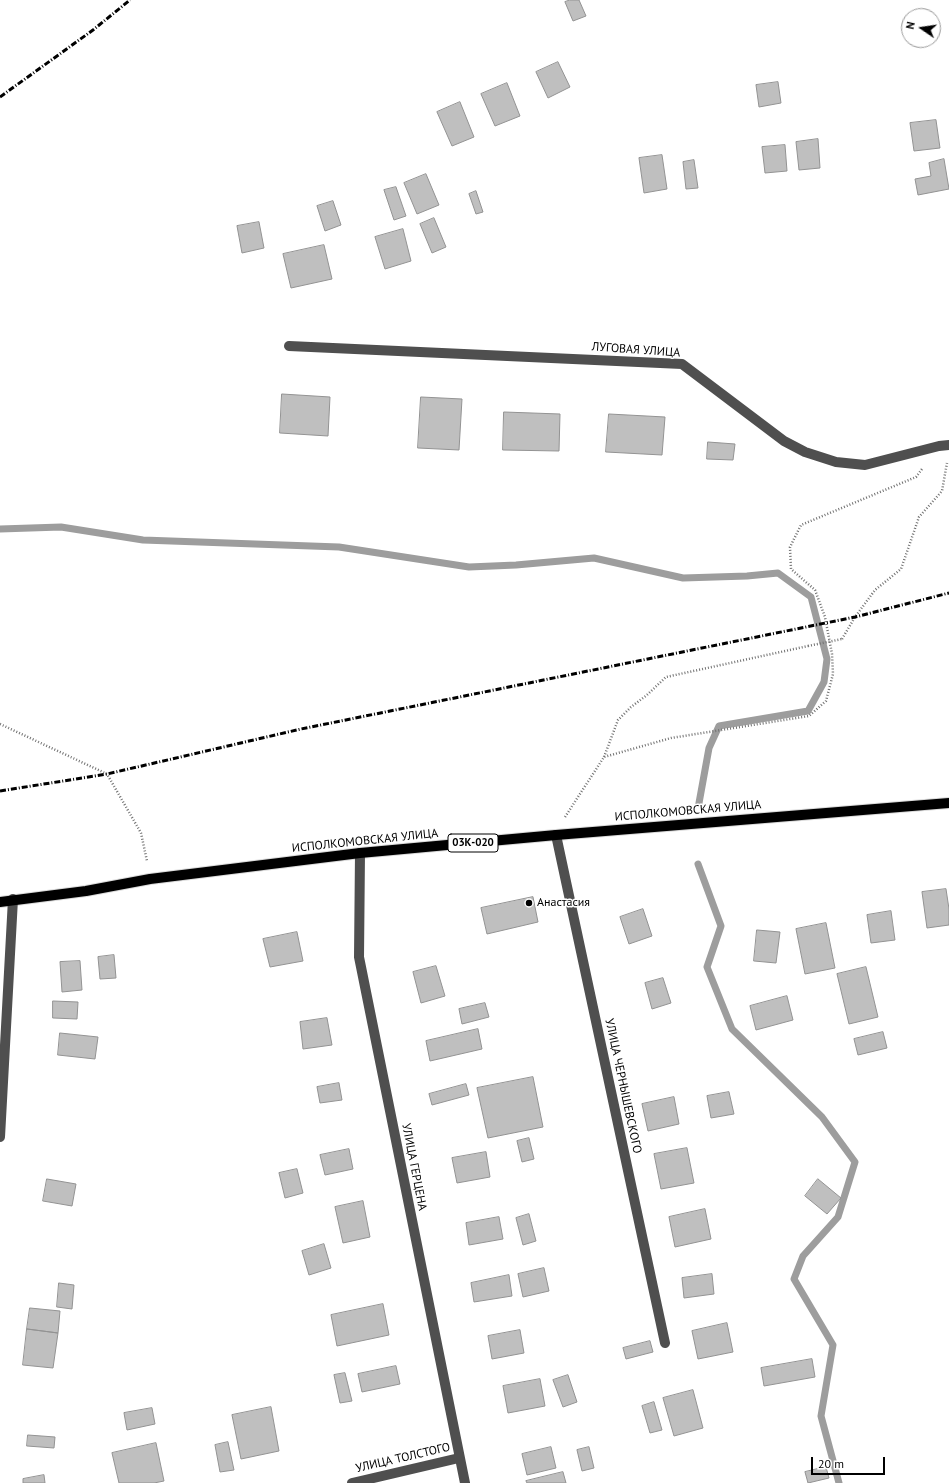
<!DOCTYPE html>
<html>
<head>
<meta charset="utf-8">
<style>
  body { margin:0 }
  #map { position:relative; width:949px; height:1483px; overflow:hidden; background:#fff; font-family:"PT Sans",sans-serif }
  canvas { display:block }
  .north { position:absolute; left:901px; top:8px; width:40px; height:40px; box-sizing:border-box; background:#fff; border:1px solid #999; border-radius:50%; rotate:283deg; font-size:11px; font-weight:700; line-height:16px; text-align:center; color:#000 }
  .north::after { content:''; display:block; margin:auto; width:14px; height:18px; background:#000; clip-path:polygon(50% 0,100% 100%,50% 72%,0 100%) }
  .scale { position:absolute; left:811px; top:1457px; width:74px; height:18px; box-sizing:border-box; border:2px solid #000; border-top:0; padding-left:5px; font-size:12px; line-height:14px; white-space:nowrap; color:#000; -webkit-text-stroke:3px #fff; paint-order:stroke }
</style>
</head>
<body>
<div id="map">
<canvas width="949" height="1483"></canvas>
<div class="north">N</div>
<div class="scale">20 m</div>
</div>
<script>
const ctx = document.querySelector('canvas').getContext('2d');
ctx.lineJoin = 'round';
function strokePath(path, color, width, dash) {
  ctx.strokeStyle = color;
  ctx.lineWidth = width;
  ctx.lineCap = dash ? 'butt' : 'round';
  ctx.setLineDash(dash || []);
  ctx.stroke(path);
}
function fill(path, color) {
  ctx.fillStyle = color;
  ctx.fill(path, 'evenodd');
}
function label(font, color, halo, rows, align = 'center') {
  ctx.font = font + ' "PT Sans",sans-serif';
  ctx.lineWidth = 3;
  ctx.setLineDash([]);
  ctx.textBaseline = 'middle';
  ctx.strokeStyle = halo;
  ctx.fillStyle = color;
  for (const [text, x, y, turn = 0] of rows) {
    ctx.save();
    ctx.translate(x, y);
    ctx.rotate((+turn || 0) * Math.PI / 180);
    ctx.textAlign = isNaN(turn) ? turn : align;
    if (halo) ctx.strokeText(text, 0, 0);
    ctx.fillText(text, 0, 0);
    ctx.restore();
  }
}
strokePath(new Path2D(`
  M0,529L61,527L143,540L339,547L469,567L516,565L594,558L683,578L747,576L778,573L811,597L827,659L824,682L808,711L719,726L709,748L699,803
  M698,864L721,926L707,967L732,1029L822,1117L855,1162L838,1217L803,1256L794,1279L833,1345L821,1416L839,1483`), '#9d9d9d', 7);
const building = new Path2D(`
  M570,0H579L586,16L573,21L565,2Z
  M558,62L570,87L548,98L536,72Z
  M778,82L781,103L759,107L756,85Z
  M507,83L520,116L495,126L481,94Z
  M460,102L474,137L452,146L437,112Z
  M936,120L940,148L914,151L910,123Z
  M818,139L820,168L799,170L796,142Z
  M785,145L787,171L765,173L762,147Z
  M662,155L667,189L644,193L639,158Z
  M944,159L949,189L918,195L915,179L931,176L929,163Z
  M694,160L698,188L686,189L683,162Z
  M426,174L439,205L417,214L404,183Z
  M396,187L406,216L394,220L384,190Z
  M476,191L483,212L476,214L469,194Z
  M333,201L341,225L325,231L317,206Z
  M434,218L446,247L432,253L420,224Z
  M259,222L264,248L242,253L237,226Z
  M403,229L411,261L385,269L375,237Z
  M324,245L332,279L291,288L283,254Z
  M282,394L330,397L328,436L280,433Z
  M421,397L462,399L459,450L418,448Z
  M504,412L560,414L559,451L503,450Z
  M609,414L665,417L662,455L606,452Z
  M708,442L735,444L733,460L707,459Z
  M946,889L949,909V925L927,928L922,892Z
  M533,897L538,922L487,934L481,908Z
  M643,909L652,936L629,944L620,917Z
  M891,911L895,940L871,943L867,915Z
  M826,923L835,968L805,974L796,929Z
  M757,930L780,932L776,963L754,961Z
  M297,932L303,961L270,967L263,939Z
  M114,955L116,978L100,979L98,957Z
  M80,961L82,990L62,992L60,962Z
  M436,966L445,996L421,1003L413,972Z
  M866,967L878,1017L849,1024L837,974Z
  M663,978L671,1003L652,1009L645,983Z
  M787,996L793,1020L756,1030L750,1006Z
  M53,1001L78,1002L77,1019L53,1018Z
  M485,1003L489,1017L462,1024L459,1009Z
  M327,1018L332,1045L303,1049L300,1022Z
  M478,1029L482,1049L430,1061L426,1041Z
  M883,1032L887,1048L858,1055L854,1039Z
  M60,1033L98,1037L95,1059L58,1055Z
  M533,1077L543,1127L488,1138L477,1088Z
  M339,1083L342,1100L320,1103L317,1087Z
  M466,1084L469,1095L432,1105L429,1094Z
  M729,1092L734,1114L711,1118L707,1096Z
  M674,1097L679,1124L648,1131L642,1104Z
  M529,1138L534,1159L522,1162L517,1141Z
  M687,1148L694,1183L661,1189L654,1154Z
  M349,1149L353,1169L325,1175L320,1155Z
  M486,1152L490,1177L457,1183L452,1158Z
  M297,1169L303,1193L285,1198L279,1173Z
  M47,1179L76,1184L72,1206L43,1201Z
  M818,1179L841,1198L827,1214L805,1196Z
  M363,1201L370,1237L343,1243L335,1207Z
  M705,1209L711,1239L675,1247L669,1217Z
  M529,1214L536,1241L523,1245L516,1218Z
  M499,1217L503,1239L469,1245L466,1223Z
  M324,1244L331,1268L309,1275L302,1251Z
  M544,1268L549,1291L523,1297L518,1274Z
  M712,1274L714,1294L684,1298L682,1278Z
  M509,1275L512,1296L474,1302L471,1283Z
  M59,1283L74,1285L72,1309L57,1307Z
  M383,1304L389,1335L337,1346L331,1315Z
  M30,1308L60,1311L58,1333L27,1329Z
  M727,1323L733,1352L698,1359L692,1331Z
  M27,1329L58,1333L53,1368L23,1365Z
  M520,1330L524,1353L492,1359L488,1336Z
  M650,1341L653,1352L626,1359L623,1348Z
  M812,1359L815,1377L764,1386L761,1368Z
  M396,1366L400,1384L362,1392L358,1374Z
  M345,1373L352,1401L340,1403L334,1375Z
  M568,1375L577,1402L563,1407L553,1380Z
  M540,1379L545,1406L508,1413L503,1386Z
  M693,1390L703,1428L674,1436L663,1398Z
  M654,1402L662,1430L650,1433L642,1406Z
  M271,1407L279,1451L241,1459L232,1415Z
  M152,1408L155,1424L127,1430L124,1413Z
  M28,1435L55,1437L54,1448L27,1446Z
  M228,1442L234,1470L220,1472L215,1445Z
  M156,1443L164,1481L154,1483H119L112,1453Z
  M551,1447L556,1468L527,1475L522,1454Z
  M589,1447L594,1468L582,1471L577,1450Z
  M826,1467L829,1478L808,1483L805,1472Z
  M563,1472L566,1483H527L526,1481Z
  M44,1475L45,1483H23V1479Z`);
fill(building, '#bfbfbf');
strokePath(building, '#939393', 1);
const major = new Path2D(`
  M0,902L86,891L150,879L360,853L556,835L949,803`);
strokePath(major, '#dbdbdb', 12);
strokePath(new Path2D(`
  M842,639L855,617L875,590L901,569L919,517L942,491L947,463
  M0,724L107,774L141,833L147,861
  M604,757L618,720L631,707L647,695L666,677L808,646
  M565,817L604,757L671,738L809,716L826,701L833,674L832,654L825,617L815,590L791,569L790,547L801,525L916,477L922,469`), '#717171', 2.5, [1, 2]);
strokePath(new Path2D(`
  M289,346L682,364L784,441L805,452L836,462L865,465L939,446L949,445
  M556,835L665,1343
  M360,853L359,957L465,1483
  M0,1137L13,899
  M352,1483L459,1458`), '#4f4f4f', 10);
strokePath(major, '#000', 10);
strokePath(new Path2D(`
  M0,97L93,30L130,0
  M0,791L107,774L301,729L806,627L855,617L949,593`), '#000', 3, [6, 2, 1, 2]);
strokePath(new Path2D(`
  M808,646L842,639`), '#717171', 2.5, [1, 2]);
for (const [x, y, r, color] of [
  [529,903,4,"#000"]
]) {
  const dot = new Path2D();
  dot.arc(x, y, r, 0, 2 * Math.PI);
  ctx.fillStyle = color;
  ctx.fill(dot);
  strokePath(dot, '#fff', 1.5);
}
for (const [x, y, w] of [
  [473,843,50]
]) {
  const box = new Path2D();
  box.roundRect(x - w / 2, y - 9, w, 18, 3);
  ctx.fillStyle = '#fff';
  ctx.fill(box);
  strokePath(box, '#000', 1);
}
label('bold 11px', '#000', null, [
  ["03К-020",473,843]
]);
label('12px', '#000', '#fff', [
  ["ЛУГОВАЯ УЛИЦА",636,350,4],
  ["ИСПОЛКОМОВСКАЯ УЛИЦА",688,811,-5],
  ["ИСПОЛКОМОВСКАЯ УЛИЦА",365,841,-6],
  ["УЛИЦА ЧЕРНЫШЕВСКОГО",623,1086,78],
  ["УЛИЦА ГЕРЦЕНА",414,1167,79],
  ["УЛИЦА ТОЛСТОГО",403,1458,-13]
]);
label('12px', '#000', '#fff', [
  ["Анастасия",537,903]
], 'left');
</script>
</body>
</html>
